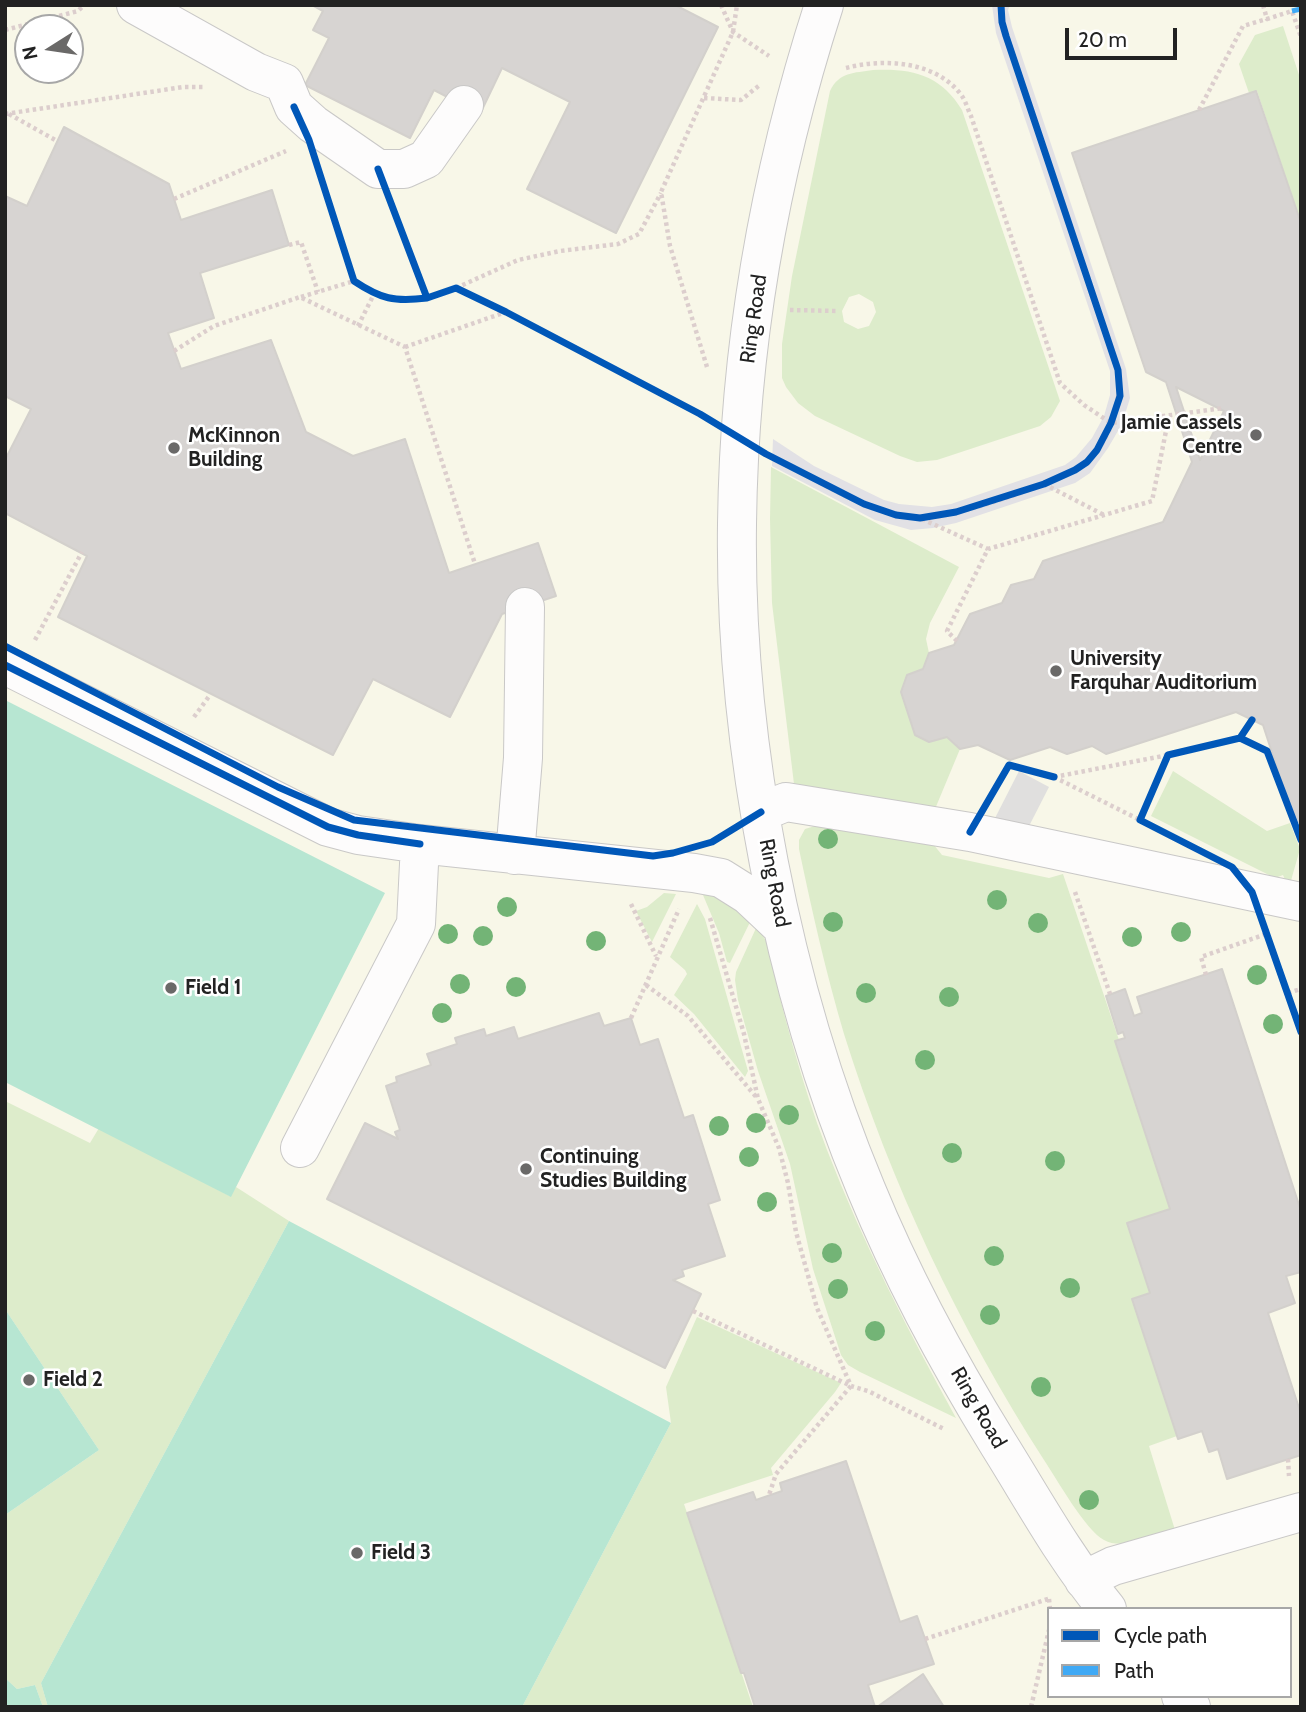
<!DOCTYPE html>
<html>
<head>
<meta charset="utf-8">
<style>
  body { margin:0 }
  #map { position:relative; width:1306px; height:1712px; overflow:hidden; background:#f0eeeb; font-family:Cabin,sans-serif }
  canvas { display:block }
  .frame { position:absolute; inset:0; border:7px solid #222; pointer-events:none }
  .legend { position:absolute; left:1047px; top:1607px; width:245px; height:91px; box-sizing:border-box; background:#fff; border:2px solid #a7a7a7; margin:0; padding:9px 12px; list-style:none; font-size:21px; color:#222 }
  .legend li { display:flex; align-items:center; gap:14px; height:35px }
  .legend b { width:35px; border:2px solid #a7a7a7 }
  .north { position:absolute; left:14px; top:14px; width:70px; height:70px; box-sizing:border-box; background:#fff; border:2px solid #a7a7a7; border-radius:50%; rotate:258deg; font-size:19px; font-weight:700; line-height:28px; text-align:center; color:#222 }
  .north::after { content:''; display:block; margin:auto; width:24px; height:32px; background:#6a6968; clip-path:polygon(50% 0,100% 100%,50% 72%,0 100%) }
  .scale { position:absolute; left:1065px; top:28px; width:112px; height:32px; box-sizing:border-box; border:4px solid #222; border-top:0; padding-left:9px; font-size:21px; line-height:24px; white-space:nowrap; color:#222; -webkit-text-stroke:5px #fff; paint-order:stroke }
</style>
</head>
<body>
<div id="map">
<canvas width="1306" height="1712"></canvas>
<div class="frame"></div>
<ul class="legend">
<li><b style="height:9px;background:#0057b8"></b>Cycle path</li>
<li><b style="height:9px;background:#3fa9f5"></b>Path</li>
</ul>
<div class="north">N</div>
<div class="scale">20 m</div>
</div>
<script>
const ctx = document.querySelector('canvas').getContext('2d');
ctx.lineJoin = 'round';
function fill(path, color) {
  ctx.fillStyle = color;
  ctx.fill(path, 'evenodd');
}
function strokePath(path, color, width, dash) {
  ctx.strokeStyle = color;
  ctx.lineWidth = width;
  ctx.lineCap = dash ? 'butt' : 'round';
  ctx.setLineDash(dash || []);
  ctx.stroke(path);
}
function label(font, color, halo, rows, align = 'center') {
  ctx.font = font + ' Cabin,sans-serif';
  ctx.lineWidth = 5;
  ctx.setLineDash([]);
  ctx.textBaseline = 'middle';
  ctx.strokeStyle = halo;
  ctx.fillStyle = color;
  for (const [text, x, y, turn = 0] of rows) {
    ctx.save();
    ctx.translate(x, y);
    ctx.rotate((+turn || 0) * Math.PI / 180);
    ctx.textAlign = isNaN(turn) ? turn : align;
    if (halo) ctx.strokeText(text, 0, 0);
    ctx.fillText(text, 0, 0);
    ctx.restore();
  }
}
fill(new Path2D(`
  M5,5H1301V1707H5ZM28,28H70V70H28ZM1049,1609H1290V1696H1049Z`), '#f8f7e8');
fill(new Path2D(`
  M1283,26L1301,81V223L1257,91L1249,93L1239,64L1255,35Z
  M873,70C912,68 941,75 962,110L1060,401L1051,417L1040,426L937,460L917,462L900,456L815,416L798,403L786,387L782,378V344L792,276L830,91C839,72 854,73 873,70ZM859,294L873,302L876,312L869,326L858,329L844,322L842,311L849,297Z
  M771,467L959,567L930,623L926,639L929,653L923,669L907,675L901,692L915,735L929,742L947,737L960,749L935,809L794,784L772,603L770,519Z
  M1173,771L1267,831L1290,823L1300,849L1290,884H1287L1283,875L1275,878L1151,816Z
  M828,822L929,839L942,855L1049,878L1063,874L1119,1040L1170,1209L1127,1223L1150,1293L1132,1299L1177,1436L1149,1446L1175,1530C1156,1535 1123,1551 1104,1540C1086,1531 1056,1478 1044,1460C959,1327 891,1184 844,1034C826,973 812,911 799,849V840L805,829Z
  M707,890L752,918L730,963L727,962L719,933L703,895L702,893Z
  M664,893L676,894L652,942L636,911L647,907Z
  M697,904L705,919L748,1071L745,1077L694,1014L674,995L687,974L685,970L670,957Z
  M757,926L766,941C783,1012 801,1082 827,1150C863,1243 908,1331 956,1418L860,1372L848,1365L841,1355L813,1269L790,1164L758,1071L738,1000L735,980L736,972Z
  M5,1101L90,1143L99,1128L230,1196L236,1187L289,1221L41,1683L48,1707H43L35,1685L17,1689L5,1678V1515L99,1450L5,1309Z
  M697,1317L841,1383L835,1392L771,1468L773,1475L684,1504L753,1707H522L671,1423L666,1387Z`), '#ddeccb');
fill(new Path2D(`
  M5,700L385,893L231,1197L5,1082Z
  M289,1221L671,1423L522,1707H48L41,1683Z
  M5,1309L99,1450L5,1515Z
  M5,1678L17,1689L35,1685L43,1707H5Z`), '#b7e6d2');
fill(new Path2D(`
  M1019,771L1049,787L1027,830L992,824Z`), '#e0dfde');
fill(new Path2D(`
  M992,5H1010L1008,10L1012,27L1126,369L1130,398L1122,424L1108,448L1090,473L1075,483L956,523L933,528L911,530L875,520L772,466L773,439L814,466L884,500L899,504L932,507L951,504L1065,465L1076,457L1092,438L1104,416L1110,395V371L996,33Z`), '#e2e1e5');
const building = new Path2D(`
  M312,5H675L718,27L616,233L527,189L570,102L502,68L480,114L434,90L410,138L305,85L329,38L313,30L323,11Z
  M1256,91L1301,223V821L1295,823L1263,725L1236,712L1106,754L1092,746L1067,754L1050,747L1010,760L978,745L960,749L947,737L929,742L915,735L901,692L907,675L923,669L929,653L954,645L970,614L1002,603L1011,585L1034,579L1043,561L1163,522L1192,462L1166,382L1146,372L1072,153ZM1176,387L1224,411L1200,460Z
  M64,127L169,184L181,220L272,190L289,245L200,273L214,318L168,333L181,369L271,340L306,432L353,456L405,439L449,573L538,543L556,596L502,614L450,717L373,679L333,755L58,617L87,556L5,513V460L31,409L5,396V196L27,206Z
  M1222,969L1301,1211V1272L1286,1276L1295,1303L1268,1313L1301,1414V1455L1227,1479L1218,1449L1209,1452L1202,1431L1178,1439L1132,1299L1150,1293L1127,1223L1170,1209L1115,1041L1125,1038L1123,1032L1118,1034L1106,996L1125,989L1134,1016L1142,1013L1137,997Z
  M599,1013L604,1026L631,1018L640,1045L658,1039L684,1118L693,1115L720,1200L708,1204L725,1256L682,1270L684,1276L673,1280L701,1294L665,1368L327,1199L365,1123L398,1139L395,1132L400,1130L386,1086L397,1082L396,1077L431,1065L427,1054L457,1044L455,1038L484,1029L486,1036L514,1027L518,1039Z
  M846,1461L900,1622L917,1616L934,1664L868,1685L875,1707H755L744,1673H741L687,1513L753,1492L756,1500L782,1491L780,1483Z
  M923,1674L944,1707H877Z`);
fill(building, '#d7d4d2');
strokePath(building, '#d3d0cc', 2);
const minor = new Path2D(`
  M136,5L256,72L284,83L294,107L313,124L378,169H404L426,159L464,105
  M824,5C770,172 739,349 737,524C734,742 782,988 866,1189C902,1277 949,1364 999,1445C1034,1501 1065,1558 1107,1609
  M5,665L328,827L358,835L420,844L694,873L721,878L748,895L782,927
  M761,812L786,802L970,832L1301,902
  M515,855L523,758L525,607
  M300,1148L416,924L420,844
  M1084,1580L1113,1566L1301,1512
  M1181,1696L1191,1707`);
strokePath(minor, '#c9c8c7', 40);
strokePath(new Path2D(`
  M721,5L733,32L769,56
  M1263,5L1267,19L1292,11L1301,37
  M5,30L78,11L84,5
  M846,68C884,58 937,61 962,96C966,102 968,110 971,116L1060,383L1084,405L1111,423L1224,408
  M704,98L741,100L761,84
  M1199,110L1243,26L1267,19
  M5,114L183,87H203
  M9,114L57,141
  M174,199L286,151
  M393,208L427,298L456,288L506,312L705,417
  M289,245L301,242L318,292
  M456,288L518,260L560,251L618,244L639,234L661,193
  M301,297L354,281
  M790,310L838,311
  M358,326L374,294
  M405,347L506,312
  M174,351L214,326L300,297L405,347L475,564
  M707,367L670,246L661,192L733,32L737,5
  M776,459C811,477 860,508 897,515C911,518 926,518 940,516C970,511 1063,482 1085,463C1111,442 1122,402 1118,370L1006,36L1002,22L1001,5
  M1044,484L1104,515
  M922,519L988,549
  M35,640L82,552
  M957,641L947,631L988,549L1152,501L1169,416
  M194,717L210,695
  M1240,739L1267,751L1301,840
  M1054,777L1168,755
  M1054,777L1140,820
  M1161,831L1140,820L1168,755L1240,738L1252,720
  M1075,892L1110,994
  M631,904L656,956
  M710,918L744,1034L758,1099L779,1148L788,1183L796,1232L817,1308L851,1386L868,1391L944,1429
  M1267,934L1301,1032
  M1206,975L1201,957L1266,934
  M646,985L688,1016L757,1098
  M1288,993L1301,989
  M631,1018L679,909
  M693,1311L851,1386L776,1474L769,1495
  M1288,1459L1289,1476
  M1049,1599L1050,1609
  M925,1639L1051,1598
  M1031,1707L1049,1630`), '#dccecd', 4.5, [3.5, 3.5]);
strokePath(minor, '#fdfcfc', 38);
strokePath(new Path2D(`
  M1292,11L1301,9`), '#3fa9f5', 5, [10, 5]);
strokePath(new Path2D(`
  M294,107L309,140L354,281C381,299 394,302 427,298
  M378,169L427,298L456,288L506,312L700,414L766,454L864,504L896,515L920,518L956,512L1044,484L1075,470L1087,462L1097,450L1111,423L1120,396L1118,370L1006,36L1002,22L1001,5
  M5,646L278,787L354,820L653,856L673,853L712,842L761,812
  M5,665L328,827L358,835L420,844
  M1252,720L1240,738L1168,755L1140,820L1232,867L1252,892L1301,1032
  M1240,738L1267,751L1301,840
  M970,832L1009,765L1054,777`), '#0057b8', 7);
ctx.fillStyle = '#73b476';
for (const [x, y] of [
  [828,839],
  [997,900],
  [507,907],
  [833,922],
  [1038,923],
  [1181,932],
  [448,934],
  [483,936],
  [1132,937],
  [596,941],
  [1257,975],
  [460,984],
  [516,987],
  [866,993],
  [949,997],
  [442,1013],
  [1273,1024],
  [925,1060],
  [789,1115],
  [756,1123],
  [719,1126],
  [952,1153],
  [749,1157],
  [1055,1161],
  [767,1202],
  [832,1253],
  [994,1256],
  [1070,1288],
  [838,1289],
  [990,1315],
  [875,1331],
  [1041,1387],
  [1089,1500]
]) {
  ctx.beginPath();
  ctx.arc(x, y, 10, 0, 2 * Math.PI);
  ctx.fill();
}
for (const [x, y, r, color] of [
  [1256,435,7,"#6a6968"],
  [174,448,7,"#6a6968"],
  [1056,671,7,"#6a6968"],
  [171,988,7,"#6a6968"],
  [526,1169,7,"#6a6968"],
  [29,1380,7,"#6a6968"],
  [357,1553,7,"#6a6968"]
]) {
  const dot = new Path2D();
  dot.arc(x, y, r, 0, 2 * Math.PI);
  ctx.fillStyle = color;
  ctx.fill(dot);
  strokePath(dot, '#fff', 2.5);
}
label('21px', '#222', '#fff', [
  ["Ring Road",754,319,-82],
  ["Ring Road",774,883,79],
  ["Ring Road",978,1408,60]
]);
label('bold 21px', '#222', '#fff', [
  ["Jamie Cassels",1242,423,"right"],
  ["Centre",1242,447,"right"],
  ["McKinnon",188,436],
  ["Building",188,460],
  ["University",1070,659],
  ["Farquhar Auditorium",1070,683],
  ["Field 1",185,988],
  ["Continuing",540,1157],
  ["Studies Building",540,1181],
  ["Field 2",43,1380],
  ["Field 3",371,1553]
], 'left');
</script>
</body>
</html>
